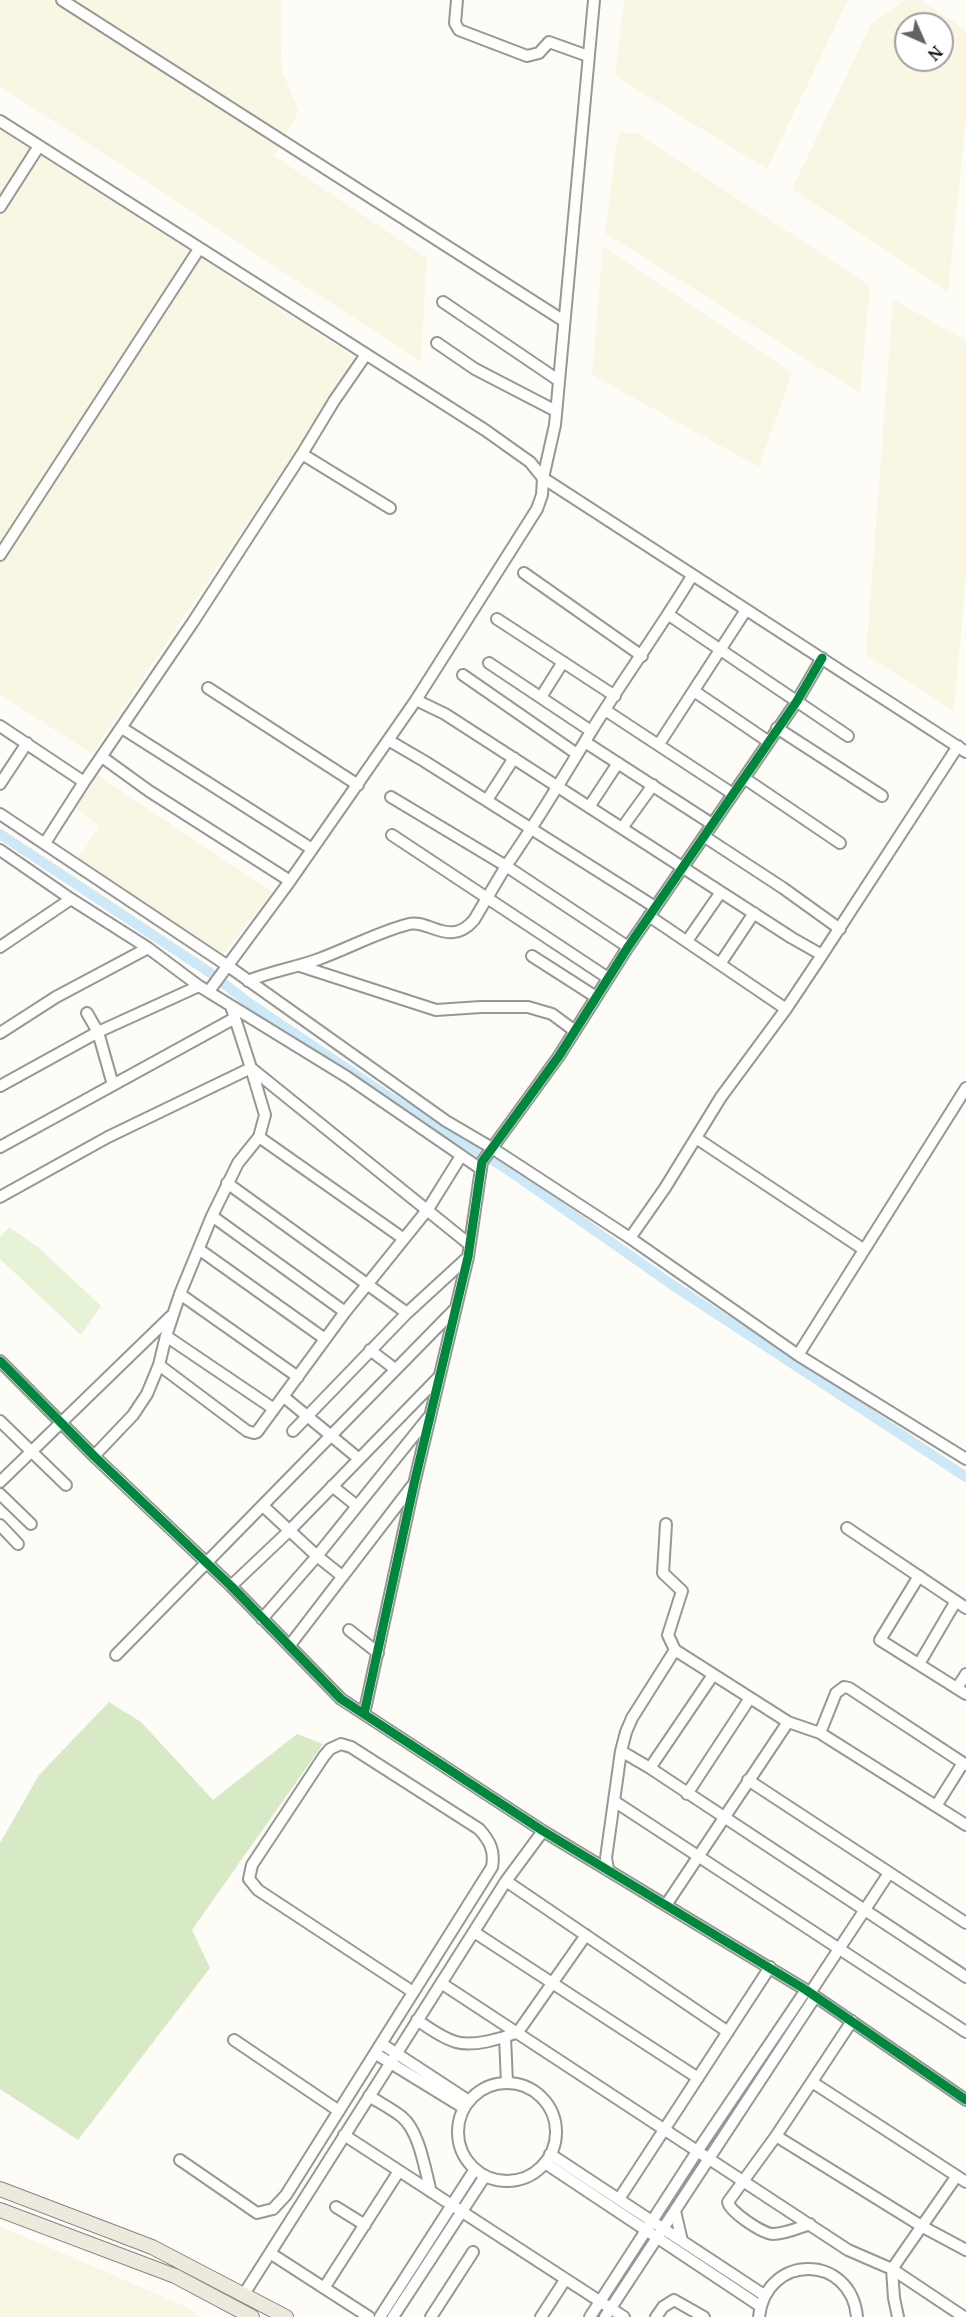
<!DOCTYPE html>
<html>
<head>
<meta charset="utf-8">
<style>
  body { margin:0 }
  #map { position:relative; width:966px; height:2317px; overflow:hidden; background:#fdfcf7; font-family:"Noto Serif",serif }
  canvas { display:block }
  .north { position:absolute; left:894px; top:12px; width:60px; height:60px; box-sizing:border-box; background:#fff; border:2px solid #a0a0a0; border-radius:50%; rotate:135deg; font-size:16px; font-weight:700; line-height:24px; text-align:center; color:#111 }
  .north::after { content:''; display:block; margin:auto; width:21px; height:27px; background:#646362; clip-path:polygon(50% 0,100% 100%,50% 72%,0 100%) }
</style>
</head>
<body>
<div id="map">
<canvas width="966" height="2317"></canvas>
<div class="north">N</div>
</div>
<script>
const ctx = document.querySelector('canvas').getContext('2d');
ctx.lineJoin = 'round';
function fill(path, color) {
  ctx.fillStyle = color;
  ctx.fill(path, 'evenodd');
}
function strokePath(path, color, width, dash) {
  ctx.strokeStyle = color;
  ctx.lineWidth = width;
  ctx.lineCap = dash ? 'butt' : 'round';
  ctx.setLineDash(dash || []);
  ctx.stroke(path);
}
fill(new Path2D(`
  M0,0H281L282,71L299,111L274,156L427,258L421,362L0,86Z
  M624,0H848L767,169L615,76Z
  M904,0H920L966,30V121L948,292L792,189L871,24ZM906,24H942V60H906Z
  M0,127L357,359L92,754L0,694Z
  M618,133H638L870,286L860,393L605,233Z
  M603,247L792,373L759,467L592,375Z
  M893,299L966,341V576L954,711L866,655Z
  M96,774L273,892L223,954L78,859L99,826L74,807Z
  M0,2226L187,2307L201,2317H0Z`), '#f9f7e4');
fill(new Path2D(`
  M9,1227L38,1247L101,1306L81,1335L0,1259V1237Z`), '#e7f3d7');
fill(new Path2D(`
  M109,1702L141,1722L213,1800L297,1734L323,1744L192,1930L210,1968L78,2140L0,2089V1843L39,1775Z`), '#d8eac5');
strokePath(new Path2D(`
  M0,834L209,972L249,1003L383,1093L505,1168L674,1286L966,1477`), '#cde8f7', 10);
const minor = new Path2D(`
  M62,0L564,321
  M457,0L455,23L459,30L527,56L539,53L549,42L588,56
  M0,121L485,430L530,462L543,478L966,752
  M0,207L39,146
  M443,302L558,380
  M437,343L475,369L556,411
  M302,454L390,508
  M0,555L199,249
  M524,573L642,656
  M669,615L848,736
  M497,619L615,696
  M489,663L591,731
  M463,675L577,754
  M208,688L358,785
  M694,691L769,742
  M541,697L563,662
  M416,700L445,714L792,938L822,955
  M605,710L733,794
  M0,726L84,782
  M122,728L312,849
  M777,728L882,796
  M388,740L424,761L655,907
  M585,742L712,824
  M659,744L746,610
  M102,757L149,791L290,881
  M744,778L840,843
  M0,784L27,743
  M487,800L514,758
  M589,807L618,763
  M0,814L228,966L446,1121L492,1148L630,1238L798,1355L966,1459
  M622,828L653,785
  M392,835L608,978
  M705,837L783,888L840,929
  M45,843L84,782L193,622L302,454L334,401L365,356
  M0,850L71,899L148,948L199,986L347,1077L481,1169
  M649,916L786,1009
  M687,941L721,892
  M0,947L71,899
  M628,947L506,866C537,822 564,776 592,730C624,678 660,629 692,576
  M532,956L596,997
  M720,964L754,913
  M300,966L436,1010L481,1007H528L552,1014L575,1031
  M248,981C271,971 295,968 319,959C349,948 378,932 409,924C429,919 450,948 474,920L506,866L391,797
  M209,991L290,881L416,700L537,509L542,495L543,478L555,425L594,0
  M231,1006L251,1068L469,1244
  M87,1013L98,1032L113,1085
  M0,1033L56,997L148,948
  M0,1086L98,1032L199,986
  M259,1137L404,1239
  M696,1138L863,1249
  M0,1147L235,1018
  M227,1183L407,1313
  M0,1197L108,1137L251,1068L265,1115L259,1137L238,1163L212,1216L180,1294L166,1336L159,1365L147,1394L133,1415L94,1456
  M212,1216L345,1312
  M630,1238L665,1188L721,1097L786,1009L822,955L958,746
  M200,1250L325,1339
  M180,1294L298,1377
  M166,1336L274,1409
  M370,1350L395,1369
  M798,1355L966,1088
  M0,1361L94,1456L231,1586L341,1699L543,1831L806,1990L966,2100
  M159,1365L247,1431L254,1433L257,1432L345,1312L428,1209L461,1156
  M284,1397L358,1458
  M0,1421L66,1485
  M293,1431L407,1313L468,1257
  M0,1482L171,1316
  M332,1486L357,1506
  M0,1494L31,1524
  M263,1506L317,1556L342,1576
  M666,1524L663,1573L682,1591L668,1635L675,1650L788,1722L820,1733L966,1825
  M0,1525L18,1544
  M847,1528L966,1608
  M919,1576L880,1640L966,1694
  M231,1586L289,1531L438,1378
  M262,1619L317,1556L428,1418
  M349,1630L378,1653
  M290,1645L412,1486
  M116,1655L456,1308
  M919,1664L956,1601
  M957,1688L966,1674
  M364,1714L414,1484L468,1257L482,1162L559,1056L628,947L797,701L822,658
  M820,1733L836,1693L844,1687L849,1688L966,1765
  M621,1751L650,1768L966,1977
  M650,1768L713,1675
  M748,1780L966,1923
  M687,1794L750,1698
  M614,1801L966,2032
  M936,1806L963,1763
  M608,1869L606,1858L621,1751L626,1732L632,1718L675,1650
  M506,1881L728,2032
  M666,1905L788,1722
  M474,1932L698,2078
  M441,1983L848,2250L892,2269L964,2317
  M810,1993L889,1873
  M417,2020C429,2028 442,2038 456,2042C473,2047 501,2039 518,2032L586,1935
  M505,2037L507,2083
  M234,2040L339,2111
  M382,2044L469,2101
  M376,2054L464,2108
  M812,2082L966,2182
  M458 2132a49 49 0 1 1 98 0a49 49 0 1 1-98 0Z
  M369,2096C380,2103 392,2109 402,2117C420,2132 425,2171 431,2192
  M344,2135L624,2317
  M776,2136L923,2227L966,2250
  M550,2154L764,2295
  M180,2160L257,2213L273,2209L286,2195L492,1867C495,1851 490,1841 479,1829L351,1747L341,1744L330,1749L324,1756L252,1865L249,1879L258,1890L413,1992
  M545,2163L760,2306
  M619,2199L770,1967
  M336,2207L365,2225
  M675,2211L682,2241
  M810,2224C798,2228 785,2234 773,2234C763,2234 730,2212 728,2202L776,2136L852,2021
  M270,2253L369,2317
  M324,2288L399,2171
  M244,2294L506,1881L543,1831
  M380,2317L475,2169
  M393,2317L485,2176
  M431,2317L473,2252
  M541,2317L565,2280
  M590,2317L698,2150L806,1990
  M605,2317L815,1997
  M656,2317L663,2307L674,2300L704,2317
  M759,2317C766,2253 851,2253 857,2317
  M898,2317L894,2298L892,2269L956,2177`);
const major = new Path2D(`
  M0,2189L152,2247L286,2317
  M0,2210L175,2276L252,2317`);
strokePath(minor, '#979795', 14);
strokePath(major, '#858482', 16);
strokePath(minor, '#fffffe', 10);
strokePath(major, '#ede9dc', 14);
strokePath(new Path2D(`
  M0,1361L94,1456L231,1586L341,1699L543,1831L806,1990L966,2100
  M364,1714L414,1484L468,1257L482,1162L559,1056L628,947L797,701L822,658`), '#00873e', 9);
</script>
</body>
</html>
